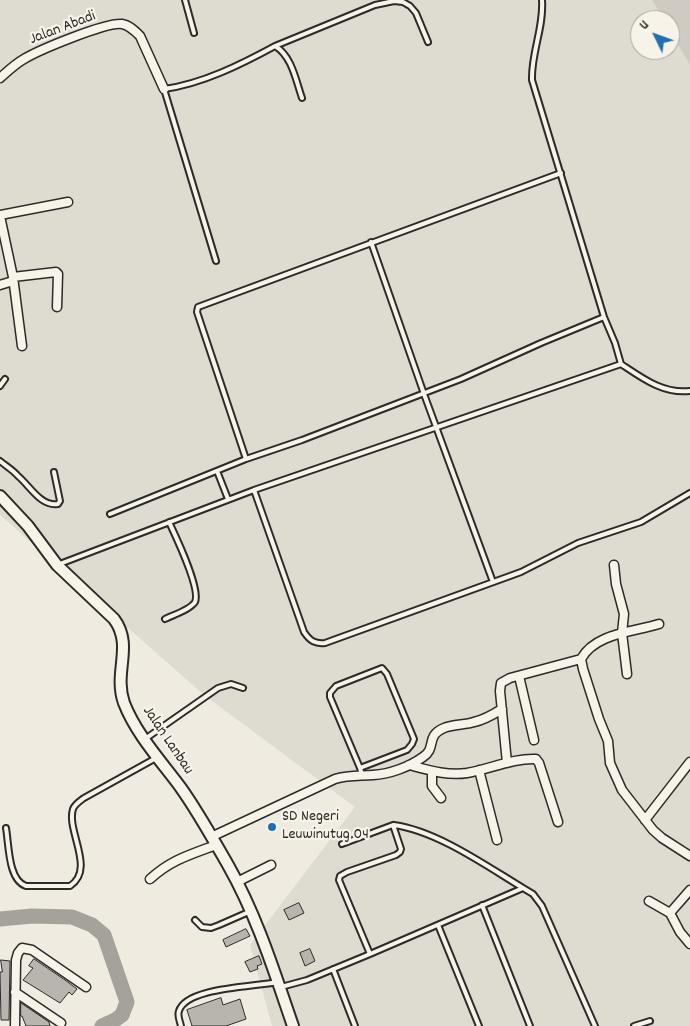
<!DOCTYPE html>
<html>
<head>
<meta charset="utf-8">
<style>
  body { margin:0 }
  #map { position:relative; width:690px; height:1026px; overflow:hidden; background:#efebe0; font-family:Dekko,sans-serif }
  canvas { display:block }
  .north { position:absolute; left:630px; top:10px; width:50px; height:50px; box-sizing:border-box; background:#f7f3e8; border:1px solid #a5a39c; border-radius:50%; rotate:312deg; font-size:14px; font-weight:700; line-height:20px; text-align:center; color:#2b2b2b }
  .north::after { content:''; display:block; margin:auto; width:18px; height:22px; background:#1f6fb2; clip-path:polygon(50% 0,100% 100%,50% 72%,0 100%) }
</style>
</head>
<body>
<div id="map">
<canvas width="690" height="1026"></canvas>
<div class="north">U</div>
</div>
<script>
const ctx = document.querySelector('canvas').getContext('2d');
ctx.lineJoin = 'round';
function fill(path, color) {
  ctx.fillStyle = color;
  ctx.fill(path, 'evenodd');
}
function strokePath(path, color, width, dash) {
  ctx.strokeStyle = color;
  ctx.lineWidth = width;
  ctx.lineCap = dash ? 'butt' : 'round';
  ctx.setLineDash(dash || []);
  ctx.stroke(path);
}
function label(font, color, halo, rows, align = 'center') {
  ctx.font = font + ' Dekko,sans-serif';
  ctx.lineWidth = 4.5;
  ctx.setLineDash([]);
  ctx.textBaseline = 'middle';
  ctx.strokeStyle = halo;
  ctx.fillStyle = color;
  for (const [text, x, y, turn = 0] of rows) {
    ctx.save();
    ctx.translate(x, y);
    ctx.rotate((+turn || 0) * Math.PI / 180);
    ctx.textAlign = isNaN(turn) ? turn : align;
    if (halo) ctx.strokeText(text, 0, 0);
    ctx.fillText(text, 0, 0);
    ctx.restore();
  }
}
fill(new Path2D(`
  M0,0H652L664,20H640V50H670V31L690,65V1026H272L250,945L355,807L204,695L0,515Z`), '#dedbd1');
fill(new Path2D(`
  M652,0H690V65L670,31V20H664Z`), '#cfcbc2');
strokePath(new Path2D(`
  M0,919L32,916L72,917L92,925L104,935L127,1002L122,1015L115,1020L102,1026`), '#a4a29a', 15);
const building = new Path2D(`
  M299,903L304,913L289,920L284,910Z
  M246,929L250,936L226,947L223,940Z
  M310,949L315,961L305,966L300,953Z
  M259,956L262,964L257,966L258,969L250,972L245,962Z
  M34,959L65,980L77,989L72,995L69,992L60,1003L23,980L33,968L29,966Z
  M1,960L10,961L9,1020H1L0,972H2Z
  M221,998L223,1005L240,999L246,1019L226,1026H192L187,1010Z
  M21,1003L49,1022L50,1026H26L22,1016H21Z`);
fill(building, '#b8b5ae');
strokePath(building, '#2b2b2b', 1);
const lane = new Path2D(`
  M185,0L194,33
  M542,0C544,28 531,53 532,80L604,317L615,343L621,364
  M275,46L375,5L394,1L403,2L410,6L416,13L428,42
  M371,242L424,394L493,582
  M216,261L164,89C202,84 242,64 275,46C292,56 296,81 302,98
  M0,386L5,379
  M246,459L197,312L198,307L561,173
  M0,461C6,466 13,470 18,476C30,486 41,507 58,504L60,501L54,472
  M217,471L228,499
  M254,490L304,632C310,641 315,644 325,643L521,572L578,543L641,522L690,493
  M110,514L246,459L302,440L461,379L541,343L604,317
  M57,565L254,490L621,364C642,378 663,394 690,391
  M165,619C173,615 190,610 195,602C201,589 176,537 169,522
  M145,739L218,688L231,684L243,688
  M360,768L407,750L412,744L414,739L387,674L382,668L336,686L330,693V697L360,768L362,775
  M394,825C437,831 485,865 523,888
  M6,828C9,845 8,880 26,886H70C96,869 66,831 73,809C75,804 80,801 84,798L156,758
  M342,844L393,825L401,849L400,852L396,855L347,872L340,876L339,880L370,954
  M482,905L530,1026
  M195,920L202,927L211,928L219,925L251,911
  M438,925L479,1026
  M333,969L355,1026
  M281,987L307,980L370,954L523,888L533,894L542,906L595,1026
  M181,1026C180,1021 177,1016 179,1011C186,987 255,987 277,982
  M634,1026L650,1021`);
const street = new Path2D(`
  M0,78C8,71 15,64 24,59C39,50 106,22 122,24C129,25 135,31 140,36L164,89
  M0,215L68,202
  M0,216L13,277L22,346
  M13,277L56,272L58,274L57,307
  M0,285L13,281
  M614,565L616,584L624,614L622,633L627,674
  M581,659C595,633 634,632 659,624
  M519,676L534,740
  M507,763L500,691L501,683L510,678L581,659L583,669L599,719L608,741L610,763L622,790L653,830L662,838L690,856
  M409,765C428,770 447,776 467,773C490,769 513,758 536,759L539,763L558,822
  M479,770L497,840
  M432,771V786L441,798
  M645,820L690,762
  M211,837L335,779C348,775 359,776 373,775C390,774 409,767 423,757C437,748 425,736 444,728C453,724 465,725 474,722C484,720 494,714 502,709
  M150,879C171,860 189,855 216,845
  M237,882L271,865
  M649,901L670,913L680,932L690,944
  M670,913L690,890
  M15,992L61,1023
  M15,1026L16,960L18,953L22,948L32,950L86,987`);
const secondary = new Path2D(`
  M0,496L28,526L57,565L114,619C134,646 113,672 124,703C136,734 161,761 181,788C198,812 213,839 228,865C257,916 274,971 293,1026`);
strokePath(lane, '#2b2b2b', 8);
strokePath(street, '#2b2b2b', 11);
strokePath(secondary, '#2b2b2b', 14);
strokePath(lane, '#f7f3e8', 4);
strokePath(street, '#f7f3e8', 8);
strokePath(secondary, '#f7f3e8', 10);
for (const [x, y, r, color] of [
  [272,827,5,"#1f6fb2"]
]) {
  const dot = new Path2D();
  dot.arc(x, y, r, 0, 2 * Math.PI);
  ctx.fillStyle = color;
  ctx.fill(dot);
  strokePath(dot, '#f7f3e8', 2);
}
label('16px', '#2b2b2b', '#f7f3e8', [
  ["Jalan Abadi",63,29,-21],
  ["Jalan Lanbau",167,741,56]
]);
label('16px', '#2b2b2b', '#f7f3e8', [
  ["SD Negeri",282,818],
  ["Leuwinutug 04",282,836]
], 'left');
</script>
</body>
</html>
